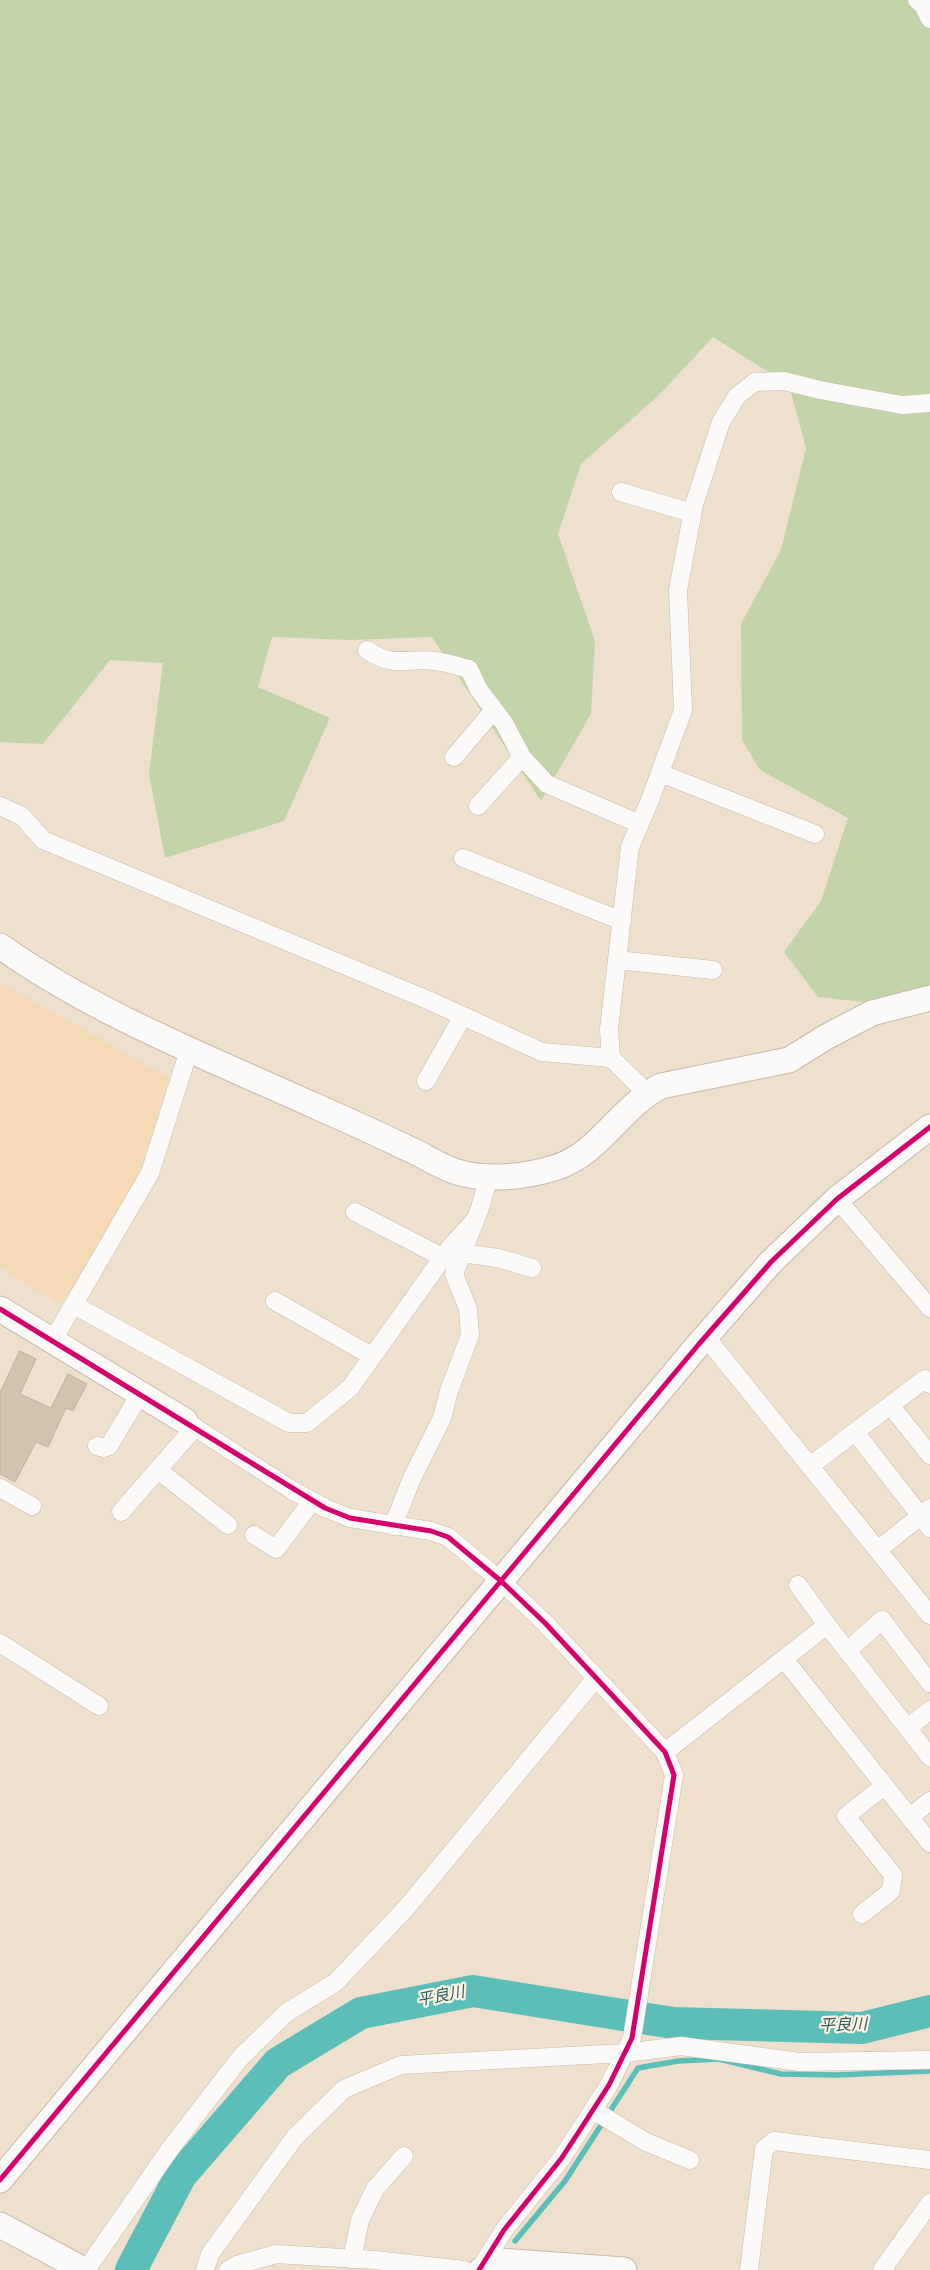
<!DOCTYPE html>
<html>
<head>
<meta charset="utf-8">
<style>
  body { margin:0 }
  canvas { display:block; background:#eee0cd }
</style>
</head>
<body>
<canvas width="930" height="2270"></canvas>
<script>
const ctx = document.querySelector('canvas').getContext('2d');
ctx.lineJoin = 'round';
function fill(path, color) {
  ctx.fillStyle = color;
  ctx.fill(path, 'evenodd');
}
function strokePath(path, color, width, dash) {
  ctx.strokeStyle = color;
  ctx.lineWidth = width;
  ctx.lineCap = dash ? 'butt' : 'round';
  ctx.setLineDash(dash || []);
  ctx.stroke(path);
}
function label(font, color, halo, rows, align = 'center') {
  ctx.font = font + ' "Roboto Condensed","Noto Sans JP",sans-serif';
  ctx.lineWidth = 4.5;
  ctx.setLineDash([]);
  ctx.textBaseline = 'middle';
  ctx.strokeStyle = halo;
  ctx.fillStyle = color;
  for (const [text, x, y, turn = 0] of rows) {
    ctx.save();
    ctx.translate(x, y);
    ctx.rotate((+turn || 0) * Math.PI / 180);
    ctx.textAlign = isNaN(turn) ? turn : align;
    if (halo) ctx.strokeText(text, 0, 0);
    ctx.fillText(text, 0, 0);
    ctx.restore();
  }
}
fill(new Path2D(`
  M0,982L172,1079L122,1219L60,1305L0,1267Z`), '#f4dab7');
fill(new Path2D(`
  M0,0H930V988L864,1002L818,997L784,952L821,901L848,818L760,770L742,740L741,624L781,550L806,448L789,385L713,337L659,395L581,464L558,534L595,641L591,714L541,801L432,637L349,640L272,637L258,687L330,718L284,821L165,858L149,774L163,663L110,660L43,744L0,742Z`), '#c3d4a8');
strokePath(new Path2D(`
  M515,2241L565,2181L638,2068L678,2061L719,2059L781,2074L837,2075L930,2071`), '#5cbeb9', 5.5);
strokePath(new Path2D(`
  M131,2270L181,2175L278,2063L361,2013L473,1991L673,2023L862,2028L930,2011`), '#5cbeb9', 32);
const building = new Path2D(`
  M20,1351L36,1359L20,1394L51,1408L68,1374L87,1384L73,1411L66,1408L48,1447L36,1442L15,1482L0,1474V1393Z`);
fill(building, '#d4c3ac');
strokePath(building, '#beb1a1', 1);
const street = new Path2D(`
  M917,0L923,5L930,19
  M621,492L692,513
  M367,650C395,669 406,657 435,661C446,662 458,666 469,669L479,690L504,723L522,757L547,784L640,824
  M454,757L494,710
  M660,773L815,834
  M0,806L22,816L43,840L428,1000L542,1052L611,1058L647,1093
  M478,806L522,757
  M463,858L622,921
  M617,960L713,970
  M611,1058L609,1029L630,847L650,800L683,710L678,590L694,505L721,422L737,396L755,382L784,381L820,390L902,405L930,403
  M426,1081L463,1016
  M837,1199L930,1308
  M355,1212L442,1257
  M461,1253L498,1258L532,1268
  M275,1301L372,1356
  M74,1305L289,1423H307L350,1388L451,1246L476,1219
  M705,1336L930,1615
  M53,1340L150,1173L189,1050
  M890,1405L930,1455
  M185,1421L292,1490L325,1508L350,1518L431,1531L448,1537L501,1581L545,1623L665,1752L674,1775L632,2038L609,2085L580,2130L561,2159L504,2230L479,2270
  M855,1432L930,1528
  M97,1446L104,1448L109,1446L140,1394
  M810,1466L925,1379L930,1384
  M158,1470L228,1525
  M0,1488L32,1506
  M121,1512L195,1427
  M393,1526L412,1478L442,1418L449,1391L470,1335L468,1309L454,1274L480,1208L489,1176
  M254,1535L276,1549L312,1501
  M878,1550L930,1508
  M798,1585L827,1625
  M0,1643L99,1706
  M847,1651L882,1620L930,1683
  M784,1659L930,1843
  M908,1728L930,1710
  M665,1752L827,1625L930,1757
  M910,1817L930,1801
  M862,1914L891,1891L893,1875L846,1816L884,1786
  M593,2110L646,2142L690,2160
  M352,2259L360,2220L375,2189L404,2156
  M86,2270L170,2149L240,2058L286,2013L336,1982L407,1907L596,1678
  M205,2270L210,2254L295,2137L344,2089L401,2065L625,2053L681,2046L800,2062L930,2060
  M228,2270L237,2265L276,2254L375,2260L464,2270
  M749,2270L764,2149L774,2141L930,2160
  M882,2270L930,2203`);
const secondary = new Path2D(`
  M0,946C96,1014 207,1057 313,1105C345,1119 378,1134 409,1149C425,1156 441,1167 457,1172C487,1181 525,1177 554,1168C599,1155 621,1106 661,1086L789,1060L826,1037L872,1013L930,998
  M0,1309L185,1421
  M0,2180L699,1344L771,1262L837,1199L930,1127
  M0,2225L84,2270
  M481,2270L500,2261L624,2270`);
strokePath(street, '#c6baaa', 19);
strokePath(secondary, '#c6baaa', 27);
strokePath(street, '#fcfaf8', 18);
strokePath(secondary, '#fcfaf8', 25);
strokePath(new Path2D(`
  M0,1309L325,1508L350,1518L431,1531L448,1537L501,1581L545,1623L665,1752L674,1775L632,2038L609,2085L580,2130L561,2159L504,2230L479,2270
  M0,2180L699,1344L771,1262L837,1199L930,1127`), '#d6006c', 5);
label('italic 16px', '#2b6161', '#fef1e1', [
  ["平良川",441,1997,-11],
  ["平良川",843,2026,-2]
]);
</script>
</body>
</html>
